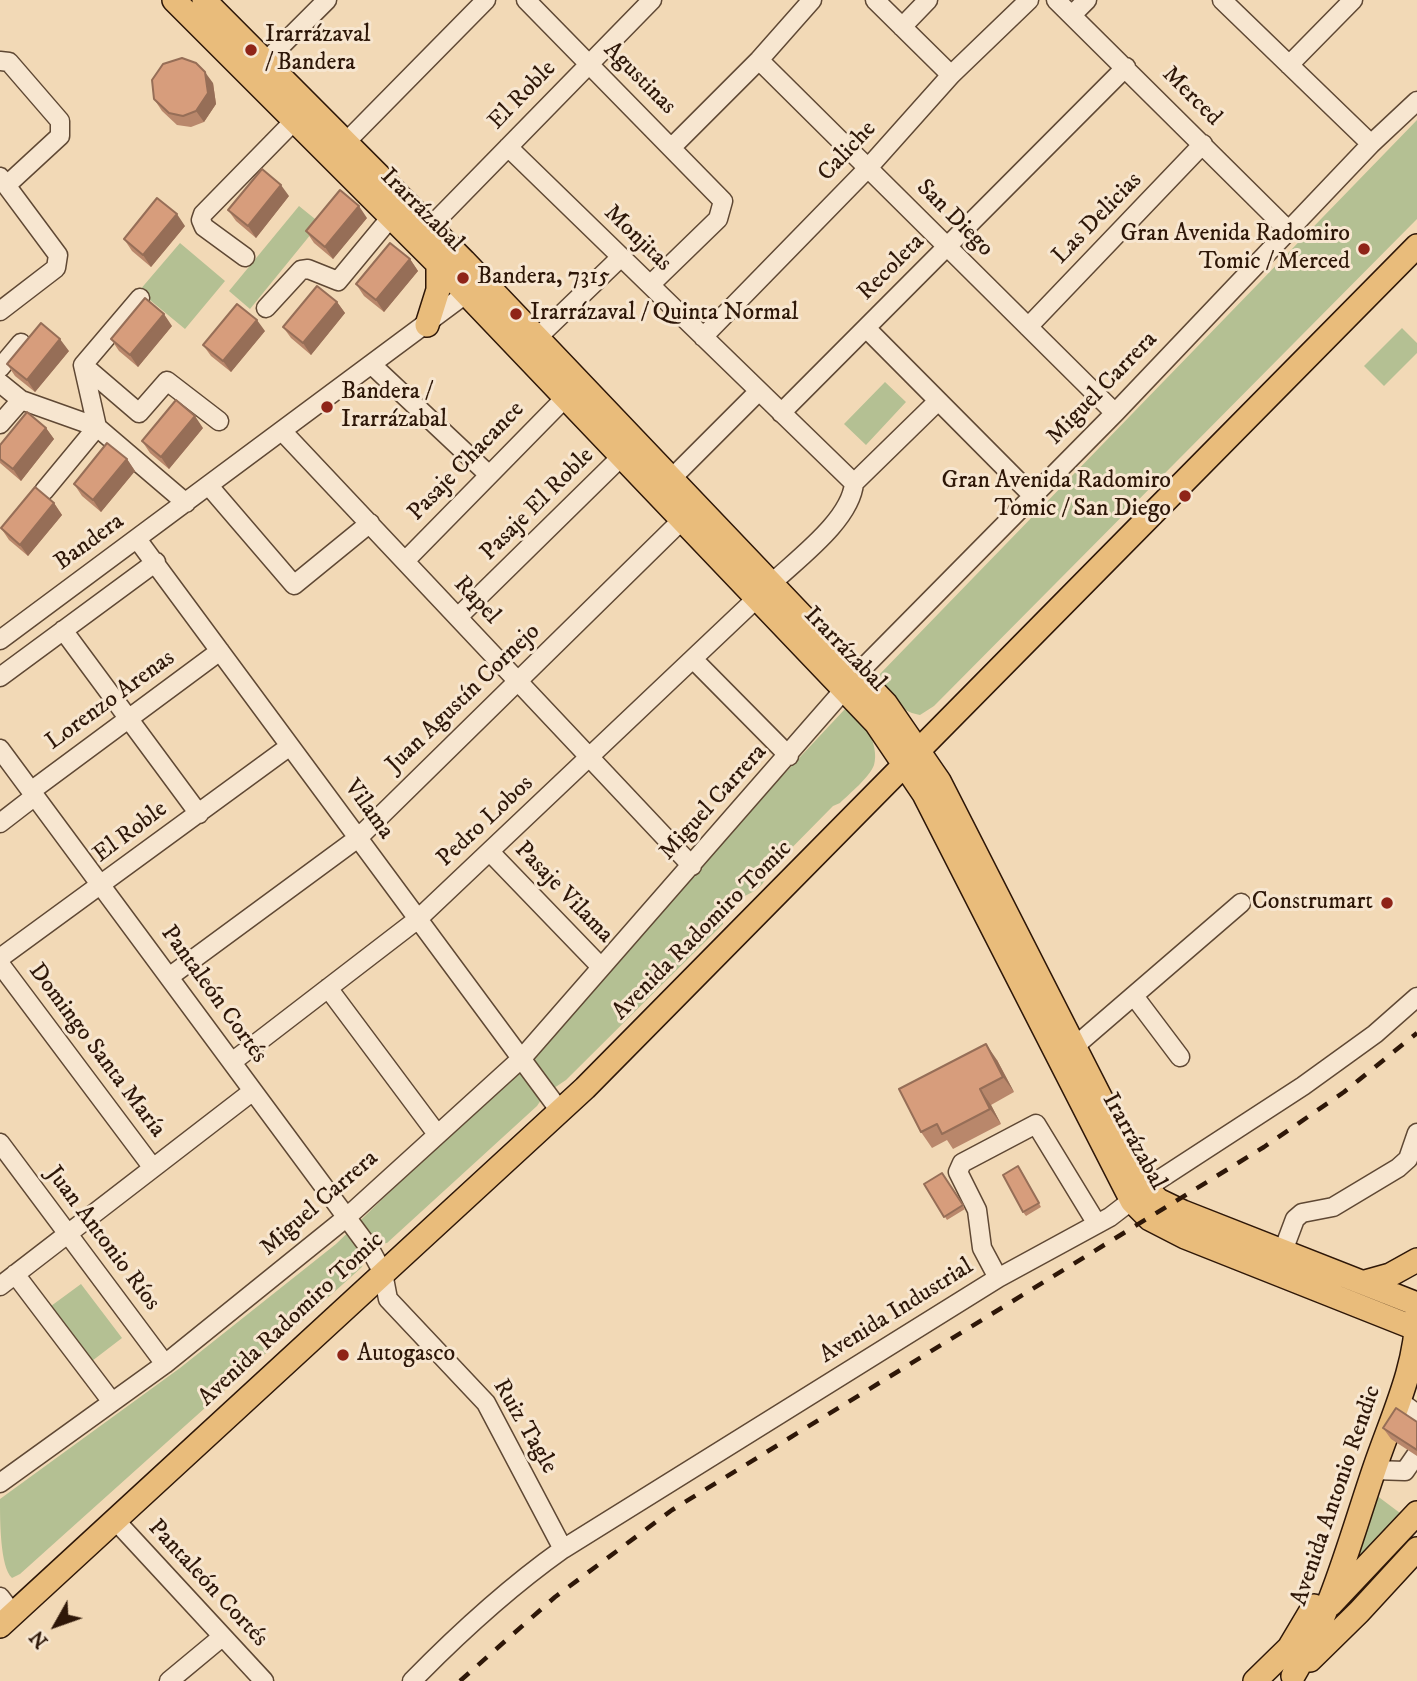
<!DOCTYPE html>
<html>
<head>
<meta charset="utf-8">
<style>
  body { margin:0 }
  #map { position:relative; width:1417px; height:1681px; overflow:hidden; background:#f2d9b6; font-family:"IM FELL DW Pica",serif }
  canvas { display:block }
  .north { position:absolute; left:21px; top:1590px; width:70px; height:70px; -webkit-text-stroke:5px #f7e6d0; paint-order:stroke; rotate:230deg; font-size:19px; font-weight:700; line-height:28px; text-align:center; color:#2e1708 }
  .north::after { content:''; display:block; margin:auto; width:24px; height:32px; background:#2e1708; clip-path:polygon(50% 0,100% 100%,50% 72%,0 100%) }
</style>
</head>
<body>
<div id="map">
<canvas width="1417" height="1681"></canvas>
<div class="north">N</div>
</div>
<script>
const ctx = document.querySelector('canvas').getContext('2d');
ctx.lineJoin = 'round';
function fill(path, color) {
  ctx.fillStyle = color;
  ctx.fill(path, 'evenodd');
}
function strokePath(path, color, width, dash) {
  ctx.strokeStyle = color;
  ctx.lineWidth = width;
  ctx.lineCap = dash ? 'butt' : 'round';
  ctx.setLineDash(dash || []);
  ctx.stroke(path);
}
function label(font, color, halo, rows, align = 'center') {
  ctx.font = font + ' "IM FELL DW Pica",serif';
  ctx.lineWidth = 6;
  ctx.setLineDash([]);
  ctx.textBaseline = 'middle';
  ctx.strokeStyle = halo;
  ctx.fillStyle = color;
  for (const [text, x, y, turn = 0] of rows) {
    ctx.save();
    ctx.translate(x, y);
    ctx.rotate((+turn || 0) * Math.PI / 180);
    ctx.textAlign = isNaN(turn) ? turn : align;
    if (halo) ctx.strokeText(text, 0, 0);
    ctx.fillText(text, 0, 0);
    ctx.restore();
  }
}
fill(new Path2D(`
  M1417,120V219L934,706L920,715C897,711 890,694 877,677Z
  M299,206L320,223L250,309L229,291Z
  M180,243L225,281L185,329L139,291Z
  M1402,328L1417,343V353L1384,386L1364,366Z
  M885,382L906,402L866,445L844,424Z
  M845,709C863,715 880,745 874,765C869,778 850,793 840,803L833,806L768,872C763,891 749,893 735,901C730,904 726,910 723,914V924L566,1080L545,1094L537,1106L387,1243C376,1244 365,1256 362,1267L20,1574L12,1578C0,1567 0,1520 0,1499L180,1368L336,1244L526,1060L695,869Z
  M81,1284L122,1338L92,1361L51,1306Z
  M1376,1495L1400,1513L1356,1560Z`), '#b4c093');
const minor = new Path2D(`
  M526,0L723,201L718,219L650,285
  M875,0L951,75
  M1056,0L1289,231
  M1222,0L1371,144
  M1073,14L1087,0
  M902,27L928,0
  M759,60L1115,413
  M0,61L9,62L60,121V136L8,184
  M1289,65L1353,0
  M258,69L327,0
  M347,141L486,0
  M508,147L854,483
  M672,147L759,60L812,0
  M0,177L58,255L56,268L0,311
  M430,227L652,0
  M245,257L204,227L201,220L203,214L295,120
  M266,308L301,270L308,269L338,281L391,217
  M1028,327L1203,144
  M866,328L1033,496
  M703,337L868,168L951,75L1029,0
  M537,338L621,257
  M83,365L139,413L167,381L219,421
  M372,365L488,474
  M0,368L21,343
  M0,383L21,400L97,427L186,503
  M781,413L1126,67
  M0,424L21,400
  M282,431L692,866
  M670,480L759,391
  M209,486L294,585L370,523
  M44,491L97,427L83,365L140,298
  M137,539L560,1111
  M405,561L565,398
  M771,584C797,559 851,520 854,483L938,401
  M458,617L621,457
  M63,630L199,814
  M0,640L475,287
  M694,660L789,756
  M0,677L156,562
  M0,749L370,1249L383,1273L388,1299L486,1403L563,1549
  M31,791L220,651
  M0,823L35,796
  M490,852L601,967
  M0,958L290,746
  M0,964L153,1168
  M169,977L358,838L682,520
  M328,988L437,1134
  M1134,996L1180,1057
  M1074,1047L1241,903
  M232,1062L418,919L757,598
  M0,1143L165,1364
  M1283,1251L1295,1219L1302,1213L1333,1207L1398,1168L1408,1159L1417,1133
  M15,1274L112,1402
  M998,1278L982,1248L977,1210L958,1172L962,1163L1036,1124L1097,1224
  M0,1286L253,1091
  M1398,1400L1417,1414
  M1374,1470L1405,1471L1416,1455
  M0,1483L165,1364L347,1217L523,1057L863,668L1115,413L1371,144L1417,101
  M115,1520L264,1681
  M0,1597L13,1614
  M169,1681L222,1637
  M412,1681C459,1633 508,1588 563,1549L998,1278L1110,1217L1157,1181L1303,1086L1375,1034L1417,997`);
const major = new Path2D(`
  M174,0L438,264L876,723L924,794L1132,1201L1150,1219L1185,1237L1417,1329
  M204,0L464,261L886,704L939,781L1147,1189L1158,1200L1183,1212L1417,1304
  M427,325L438,290V264
  M1365,1282L1390,1275L1417,1260
  M1331,1604L1417,1513
  M0,1626L585,1088L1417,246
  M1289,1648L1314,1606
  M1310,1660L1359,1612L1417,1549
  M1293,1676C1332,1612 1351,1537 1375,1467C1392,1417 1417,1366 1417,1313
  M1255,1681L1298,1639`);
strokePath(minor, '#5f4834', 21);
strokePath(major, '#2e1708', 26);
strokePath(minor, '#f7e6d0', 18);
strokePath(major, '#e9bc7b', 23);
strokePath(new Path2D(`
  M460,1681L555,1597L672,1510L1264,1147L1344,1092L1417,1033`), '#2e1708', 4.5, [12, 12]);
fill(new Path2D(`
  M213,83L216,104L204,122L191,127L177,125L162,111L154,99Z
  M289,196L256,238L236,221L228,210Z
  M367,218L333,259L314,243L306,231Z
  M185,226L151,267L132,251L124,239Z
  M410,259L418,271L384,312L364,296L356,284Z
  M337,302L345,313L311,355L291,338L283,327Z
  M172,326L138,367L119,351L111,339Z
  M265,331L231,372L211,356L203,345Z
  M69,351L35,392L15,376L7,364Z
  M46,428L54,439L21,481L0,463V445Z
  M203,428L169,469L150,453L142,441Z
  M127,459L135,471L101,512L82,496L74,484Z
  M54,503L62,515L28,556L9,540L1,528Z
  M997,1060L1014,1092L991,1105L1001,1124L953,1149L947,1140L932,1148L921,1132Z
  M1021,1170L1041,1207L1026,1216L1023,1212Z
  M942,1173L965,1209L947,1220L924,1184Z
  M1417,1422V1456L1391,1439L1383,1428Z`), '#b9876b');
fill(new Path2D(`
  M205,72L213,83L216,104L204,122L196,111Z
  M281,185L289,196L256,238L248,226Z
  M359,206L367,218L333,259L325,247Z
  M177,214L185,226L151,267L143,255Z
  M410,259L418,271L384,312L376,300Z
  M337,302L345,313L311,355L303,343Z
  M164,314L172,326L138,367L130,355Z
  M257,320L265,331L231,372L223,361Z
  M60,339L69,351L35,392L27,380Z
  M195,416L203,428L169,469L161,457Z
  M46,428L54,439L21,481L13,469Z
  M127,459L135,471L101,512L93,500Z
  M54,503L62,515L28,556L20,545Z
  M986,1044L997,1060L1014,1092L1003,1077Z
  M980,1089L991,1105L1001,1124L990,1109Z`), '#966e57');
const building = new Path2D(`
  M182,58L196,63L205,72L208,93L196,111L183,116L169,113L154,99L152,80L163,64Z
  M262,169L281,185L248,226L228,210Z
  M340,190L359,206L325,247L306,231Z
  M157,198L177,214L143,255L124,239Z
  M390,243L410,259L376,300L356,284Z
  M317,286L337,302L303,343L283,327Z
  M145,298L164,314L130,355L111,339Z
  M237,304L257,320L223,361L203,345Z
  M41,323L60,339L27,380L7,364Z
  M176,400L195,416L161,457L142,441Z
  M27,412L46,428L13,469L0,459V445Z
  M107,443L127,459L93,500L74,484Z
  M35,487L54,503L20,545L1,528Z
  M986,1044L1003,1077L980,1089L990,1109L942,1134L937,1124L921,1132L899,1089Z
  M1018,1166L1039,1203L1023,1212L1003,1175Z
  M942,1173L963,1205L944,1217L924,1184Z
  M1396,1408L1417,1422V1450L1383,1428Z`);
fill(building, '#d79d7c');
strokePath(building, '#966e57', 2);
for (const [x, y, r, color] of [
  [251,50,7,"#8f2418"],
  [1364,249,7,"#8f2418"],
  [463,278,7,"#8f2418"],
  [516,314,7,"#8f2418"],
  [327,407,7,"#8f2418"],
  [1185,496,7,"#8f2418"],
  [1387,903,7,"#8f2418"],
  [343,1355,7,"#8f2418"]
]) {
  const dot = new Path2D();
  dot.arc(x, y, r, 0, 2 * Math.PI);
  ctx.fillStyle = color;
  ctx.fill(dot);
  strokePath(dot, '#f7e6d0', 2.5);
}
label('24px', '#2e1708', '#f7e6d0', [
  ["Irarrázaval",265,36],
  ["/ Bandera",265,64],
  ["Gran Avenida Radomiro",1350,235,"right"],
  ["Tomic / Merced",1350,263,"right"],
  ["Bandera, 7315",477,278],
  ["Irarrázaval / Quinta Normal",530,314],
  ["Bandera /",341,393],
  ["Irarrázabal",341,421],
  ["Gran Avenida Radomiro",1171,482,"right"],
  ["Tomic / San Diego",1171,510,"right"],
  ["Construmart",1373,903,"right"],
  ["Autogasco",357,1355]
], 'left');
label('24px', '#2e1708', '#f7e6d0', [
  ["Agustinas",639,79,45],
  ["El Roble",523,96,-46],
  ["Merced",1191,97,45],
  ["Caliche",848,152,-47],
  ["Irarrázabal",421,211,45],
  ["San Diego",954,219,45],
  ["Las Delicias",1098,219,-46],
  ["Monjitas",637,239,44],
  ["Recoleta",892,268,-45],
  ["Miguel Carrera",1103,389,-46],
  ["Pasaje Chacance",467,462,-46],
  ["Pasaje El Roble",538,505,-45],
  ["Bandera",90,543,-36],
  ["Rapel",476,601,47],
  ["Irarrázabal",844,650,46],
  ["Juan Agustín Cornejo",464,699,-44],
  ["Lorenzo Arenas",111,701,-36],
  ["Miguel Carrera",714,803,-48],
  ["Vilama",368,810,54],
  ["Pedro Lobos",486,822,-43],
  ["El Roble",131,833,-37],
  ["Pasaje Vilama",563,893,46],
  ["Avenida Radomiro Tomic",703,931,-45],
  ["Pantaleón Cortés",213,995,54],
  ["Domingo Santa María",96,1051,53],
  ["Irarrázabal",1133,1142,61],
  ["Miguel Carrera",320,1204,-41],
  ["Juan Antonio Ríos",102,1239,53],
  ["Avenida Industrial",897,1312,-32],
  ["Avenida Radomiro Tomic",292,1320,-43],
  ["Ruiz Tagle",524,1427,60],
  ["Avenida Antonio Rendic",1337,1496,-71],
  ["Pantaleón Cortés",207,1584,47]
]);
</script>
</body>
</html>
